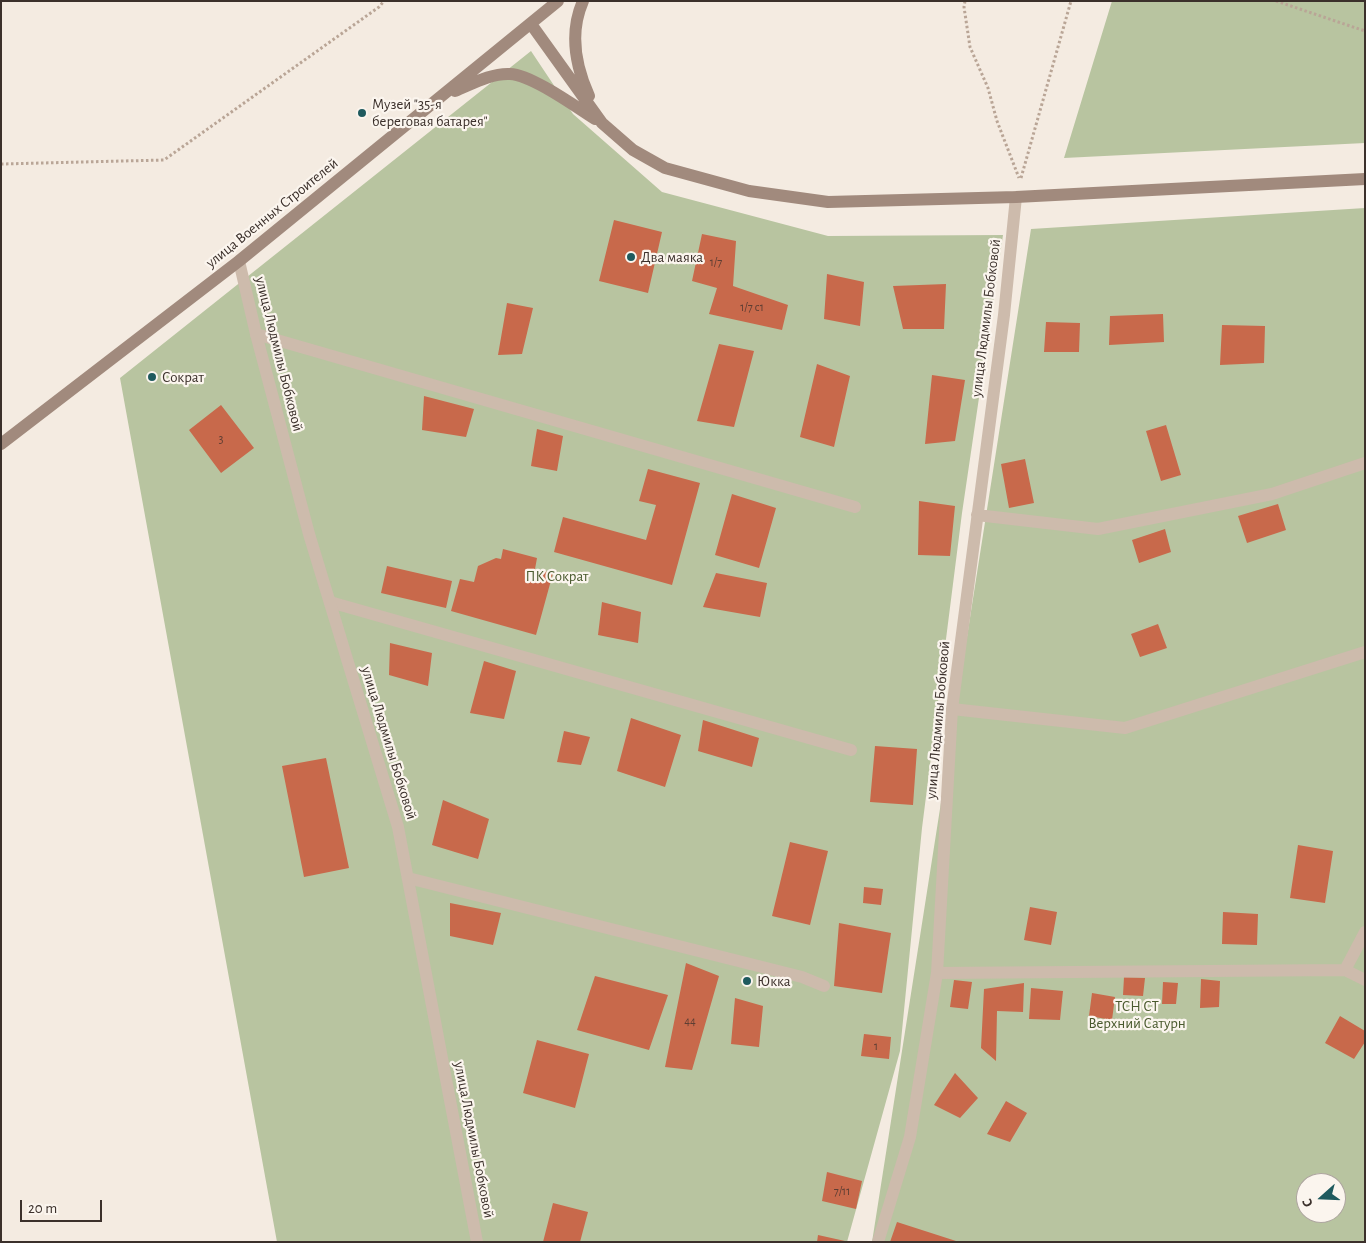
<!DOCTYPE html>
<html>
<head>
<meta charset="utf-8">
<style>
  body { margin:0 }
  #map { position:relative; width:1366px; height:1243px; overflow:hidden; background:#f4ebe1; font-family:"Alegreya Sans",sans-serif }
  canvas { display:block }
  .frame { position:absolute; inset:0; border:2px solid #3b302b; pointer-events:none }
  .north { position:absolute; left:1296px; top:1173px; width:50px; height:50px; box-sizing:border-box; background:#fbf5ee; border:1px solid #aea6a0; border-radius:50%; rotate:250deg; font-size:14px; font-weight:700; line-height:20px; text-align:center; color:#3b302b }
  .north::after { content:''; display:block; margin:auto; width:18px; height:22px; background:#1f5a5e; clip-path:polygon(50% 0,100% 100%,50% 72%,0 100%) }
  .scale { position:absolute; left:20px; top:1200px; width:82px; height:22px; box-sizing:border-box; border:2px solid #3b302b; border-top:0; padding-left:6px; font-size:15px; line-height:18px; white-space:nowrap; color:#3b302b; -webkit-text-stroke:4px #fbf5ee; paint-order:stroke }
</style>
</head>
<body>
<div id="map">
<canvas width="1366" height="1243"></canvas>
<div class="frame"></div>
<div class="north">С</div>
<div class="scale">20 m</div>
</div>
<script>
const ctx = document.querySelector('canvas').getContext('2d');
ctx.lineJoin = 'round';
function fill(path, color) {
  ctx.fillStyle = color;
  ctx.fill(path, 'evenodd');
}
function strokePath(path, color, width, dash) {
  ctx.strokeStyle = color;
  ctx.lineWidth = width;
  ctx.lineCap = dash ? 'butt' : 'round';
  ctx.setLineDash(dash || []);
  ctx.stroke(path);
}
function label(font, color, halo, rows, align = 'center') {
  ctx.font = font + ' "Alegreya Sans",sans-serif';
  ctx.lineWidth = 4.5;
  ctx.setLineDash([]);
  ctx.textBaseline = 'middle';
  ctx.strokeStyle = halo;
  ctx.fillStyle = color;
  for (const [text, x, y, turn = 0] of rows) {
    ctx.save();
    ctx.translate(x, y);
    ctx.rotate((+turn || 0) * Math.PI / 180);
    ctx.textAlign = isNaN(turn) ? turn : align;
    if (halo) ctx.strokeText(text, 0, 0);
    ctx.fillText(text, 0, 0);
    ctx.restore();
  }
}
fill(new Path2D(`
  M1112,1H1365V143L1064,158Z
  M531,51L573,114L662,192L828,236L1003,235L962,513L922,828L900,1051L847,1242H277L120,378Z
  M1365,208V1242H872L1031,229ZM1306,1183H1336V1213H1306Z`), '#b8c4a0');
fill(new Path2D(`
  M614,220L662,232L648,293L599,281Z
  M702,234L736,241L733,286L788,305L782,330L709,314L717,288L692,281Z
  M827,274L864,282L860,326L824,319Z
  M946,284L944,329H903L893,286Z
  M507,303L533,308L522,354L498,355Z
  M1163,314L1164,342L1109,345L1110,316Z
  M1046,322L1080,323L1079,352H1044Z
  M1222,325L1265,326L1264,363L1220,365Z
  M719,344L754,351L734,427L697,421Z
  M817,364L850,376L834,447L800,437Z
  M932,375L965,380L955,441L925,444Z
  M424,396L474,409L466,437L422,430Z
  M221,405L254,448L221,473L189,430Z
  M1166,425L1181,475L1161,481L1146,431Z
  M537,429L563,436L557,471L531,466Z
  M1025,459L1034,503L1009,508L1001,464Z
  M648,469L700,483L672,585L554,552L563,517L646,540L656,505L639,501Z
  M732,494L776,508L759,568L715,555Z
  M919,501L955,506L950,556L918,555Z
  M1278,504L1286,530L1247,543L1238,516Z
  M1165,529L1171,552L1139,563L1132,540Z
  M503,549L537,558L535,569L553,573L536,635L451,611L460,579L474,582L478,566L496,558L501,559Z
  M387,566L452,581L446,608L381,593Z
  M716,573L767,583L760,617L703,607Z
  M602,602L641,612L638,643L598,635Z
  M1158,624L1167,648L1140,657L1131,634Z
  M390,643L432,653L428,686L389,675Z
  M484,661L516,671L504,719L470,713Z
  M631,718L681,735L665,787L617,771Z
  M703,720L759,738L752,767L698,751Z
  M564,731L590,737L581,765L557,762Z
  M875,746L917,749L913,805L870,802Z
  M326,758L349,868L304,877L282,766Z
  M443,800L489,819L478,859L432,845Z
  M790,842L828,851L810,925L772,916Z
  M1298,845L1333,851L1325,903L1290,898Z
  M864,887L883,889L881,905L863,903Z
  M450,903L501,913L493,945L450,936Z
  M1030,907L1057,912L1051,945L1024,940Z
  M1223,912L1258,914L1257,945L1222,944Z
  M839,923L891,933L882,993L834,986Z
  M686,963L719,976L692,1070L665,1067Z
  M595,976L668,995L649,1050L577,1030Z
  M1124,977L1145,978L1143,996L1123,995Z
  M1201,979L1220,981L1219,1007L1200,1008Z
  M954,980L972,982L968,1009L950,1007Z
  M1163,982L1178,983L1176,1004H1162Z
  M1024,983L1023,1012L997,1011L996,1061L981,1048L984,989Z
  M1031,988L1063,991L1060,1020L1029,1019Z
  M1092,993L1115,997L1112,1020L1089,1016Z
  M735,998L763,1006L759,1047L731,1044Z
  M1340,1016L1365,1031V1042L1354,1059L1325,1043Z
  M864,1034L891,1037L889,1059L861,1056Z
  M537,1040L589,1054L575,1108L523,1093Z
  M955,1073L978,1098L960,1118L934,1105Z
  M1006,1101L1027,1113L1010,1142L987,1134Z
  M827,1172L862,1181L856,1209L822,1201Z
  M553,1203L588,1212L580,1242H543Z
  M897,1222L956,1241V1242H890Z
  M818,1235L845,1241V1242H817Z`), '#c8694b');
strokePath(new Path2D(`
  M965,1L964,7L970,47L988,88L997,121L1019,178
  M1276,1L1365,31
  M1,164L164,160L379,7L384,1
  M1021,178L1071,1`), '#b9a596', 3, [2.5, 2.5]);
strokePath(new Path2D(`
  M256,334L855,507
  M977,515L1098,529L1272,494L1365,463
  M330,602L851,750
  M952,709L1125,728L1365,652
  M408,878L802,977L824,986
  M1345,970L1365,932
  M937,973L1345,970L1365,980
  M878,1242L910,1137L937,973L952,709L1004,315L1016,197`), '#cdbbac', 12);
strokePath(new Path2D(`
  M239,261L256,334L309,534L398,827L477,1242`), '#cdbbac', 12);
strokePath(new Path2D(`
  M583,1C569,33 575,65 589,96
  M531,24L602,123L633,150L665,168L749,191L828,202L1016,197L1365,179
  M455,91C472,84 491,73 510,74C532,75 576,107 595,119
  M1,444L239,261L558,1`), '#a18a7d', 12);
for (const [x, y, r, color] of [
  [362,113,5,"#1f5a5e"],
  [631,257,5,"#1f5a5e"],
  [152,377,5,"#1f5a5e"],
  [747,981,5,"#1f5a5e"]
]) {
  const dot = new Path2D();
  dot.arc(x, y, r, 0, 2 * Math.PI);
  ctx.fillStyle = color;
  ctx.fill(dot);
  strokePath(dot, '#fbf5ee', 2);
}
label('12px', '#5e3e33', null, [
  ["1/7",716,262],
  ["1/7 с1",752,307],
  ["3",221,439],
  ["44",690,1021],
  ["1",876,1046],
  ["7/11",842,1191]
]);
label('15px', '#3b302b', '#fbf5ee', [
  ["Музей \"35-я",372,104],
  ["береговая батарея\"",372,121],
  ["Два маяка",641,257],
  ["Сократ",162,377],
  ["Юкка",757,981]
], 'left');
label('15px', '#3b302b', '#fbf5ee', [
  ["улица Военных Строителей",272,213,-39],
  ["улица Людмилы Бобковой",986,318,-83],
  ["улица Людмилы Бобковой",279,354,76],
  ["улица Людмилы Бобковой",938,720,-85],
  ["улица Людмилы Бобковой",389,743,73],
  ["улица Людмилы Бобковой",474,1140,79]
]);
label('15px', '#4a5a2e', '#fbf5ee', [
  ["ПК Сократ",557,576],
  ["ТСН СТ",1137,1006],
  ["Верхний Сатурн",1137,1023]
]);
</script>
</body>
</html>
